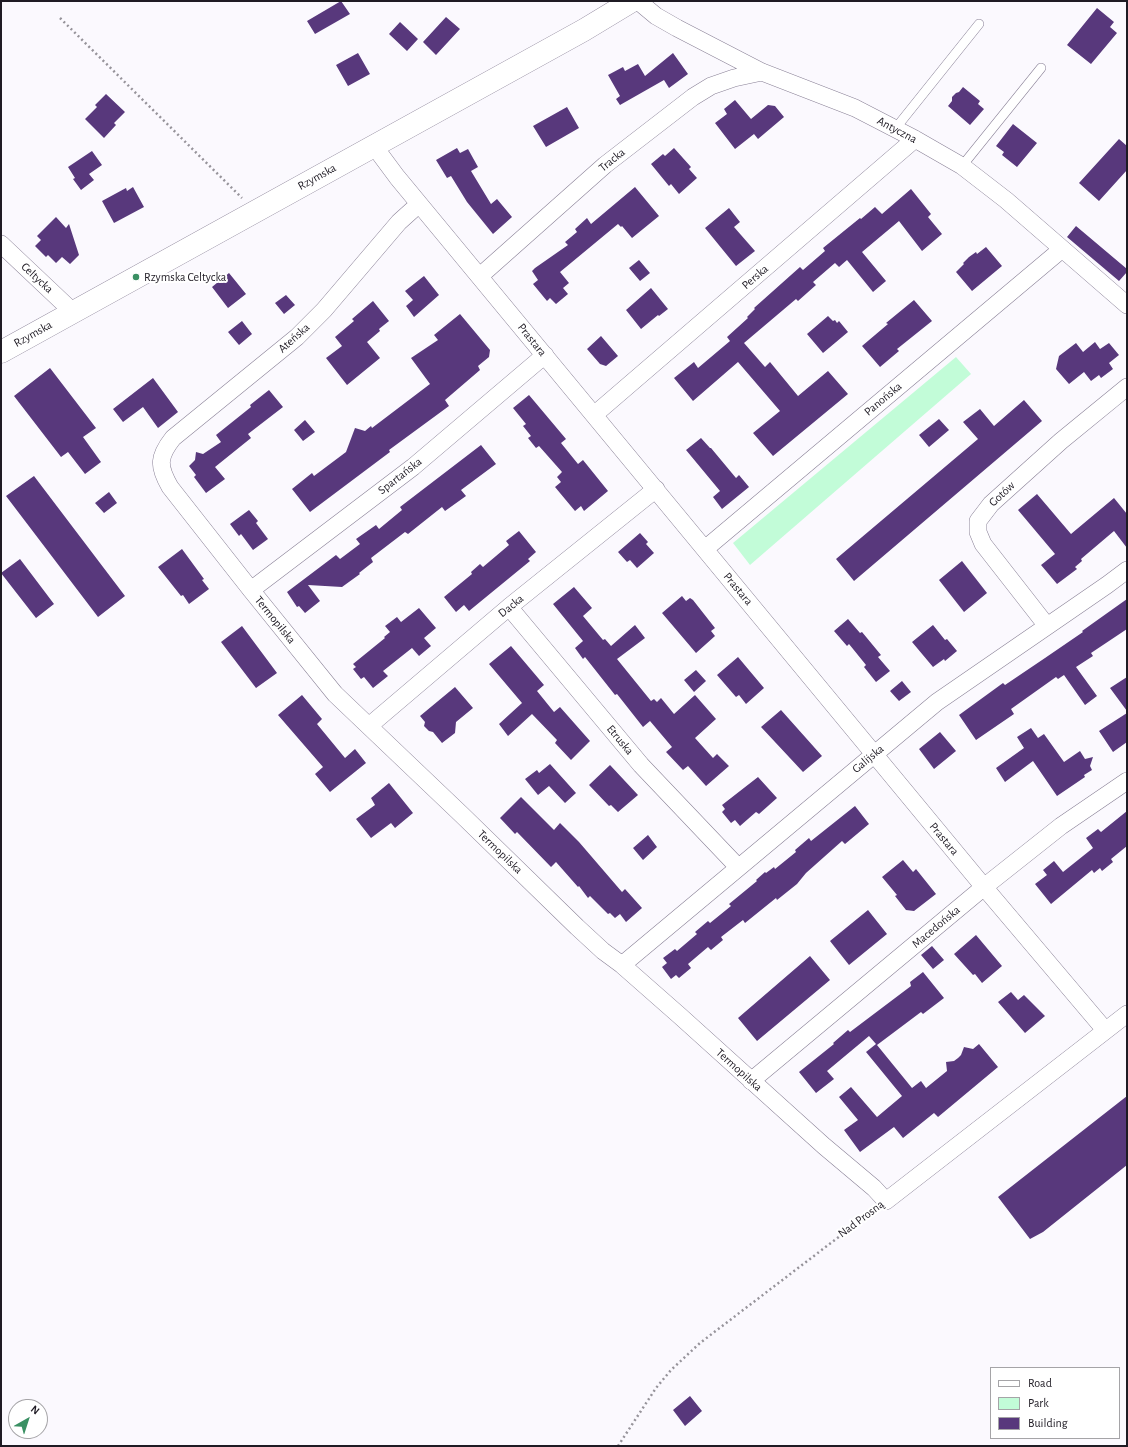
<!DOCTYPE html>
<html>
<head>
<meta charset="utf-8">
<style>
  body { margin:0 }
  #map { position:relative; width:1128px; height:1447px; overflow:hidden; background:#fbf9fe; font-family:"Alegreya Sans",sans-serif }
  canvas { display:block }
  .frame { position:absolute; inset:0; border:2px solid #1f1b24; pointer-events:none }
  .legend { position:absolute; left:990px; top:1367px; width:130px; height:72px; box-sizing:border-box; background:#fff; border:1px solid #a5a4a7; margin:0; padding:5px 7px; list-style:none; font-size:12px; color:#1f1b24 }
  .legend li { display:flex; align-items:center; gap:8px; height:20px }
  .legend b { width:20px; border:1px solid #a5a4a7 }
  .north { position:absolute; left:8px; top:1399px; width:40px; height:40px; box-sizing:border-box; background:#fff; border:1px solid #a5a4a7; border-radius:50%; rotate:39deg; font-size:11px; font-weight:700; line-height:16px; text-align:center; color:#1f1b24 }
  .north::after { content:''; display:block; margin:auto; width:14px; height:18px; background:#3a9063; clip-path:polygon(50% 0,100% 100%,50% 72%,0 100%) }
</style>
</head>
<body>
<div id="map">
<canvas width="1128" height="1447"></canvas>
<div class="frame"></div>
<ul class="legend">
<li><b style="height:5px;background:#fff"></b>Road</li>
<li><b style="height:11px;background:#c2fcd8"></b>Park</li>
<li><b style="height:11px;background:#58387c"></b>Building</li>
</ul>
<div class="north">N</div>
</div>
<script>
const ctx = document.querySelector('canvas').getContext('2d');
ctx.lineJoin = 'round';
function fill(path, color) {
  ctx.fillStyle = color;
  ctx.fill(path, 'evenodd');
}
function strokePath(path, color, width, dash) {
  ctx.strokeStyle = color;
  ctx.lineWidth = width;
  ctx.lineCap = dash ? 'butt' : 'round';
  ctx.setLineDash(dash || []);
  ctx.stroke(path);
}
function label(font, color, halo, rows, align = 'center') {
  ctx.font = font + ' "Alegreya Sans",sans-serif';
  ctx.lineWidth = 4;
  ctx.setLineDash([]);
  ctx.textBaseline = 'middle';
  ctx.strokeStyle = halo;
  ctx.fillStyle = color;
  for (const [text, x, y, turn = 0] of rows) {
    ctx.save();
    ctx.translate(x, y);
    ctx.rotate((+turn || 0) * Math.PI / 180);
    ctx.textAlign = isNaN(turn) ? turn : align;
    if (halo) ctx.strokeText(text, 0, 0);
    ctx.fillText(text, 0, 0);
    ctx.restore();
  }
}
fill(new Path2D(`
  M956,357L971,374L750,565L733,543Z`), '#c2fcd8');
fill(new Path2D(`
  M341,1L350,14L315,34L307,21Z
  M1097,8L1114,22L1110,27L1117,33L1091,64L1067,45Z
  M446,17L460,29L436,55L423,42Z
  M400,22L418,39L407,51L389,34Z
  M358,53L370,74L348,86L336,65Z
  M673,53L688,74L669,88L664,80L620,105L616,99L620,96L608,75L623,67L625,71L638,64L645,76Z
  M963,87L980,101L978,104L984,109L970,125L948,106L952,101V97L956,93L959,92Z
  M106,94L125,112L114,123L116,125L104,138L85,119L97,107L95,105Z
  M735,100L751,119L768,105L775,106L784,117L758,139L754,134L735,149L715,123L727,114L724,109Z
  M567,107L579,128L546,147L533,126Z
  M1013,124L1037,143L1017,167L1002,155L1004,152L996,146Z
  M1119,139L1127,146V170L1099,201L1079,183Z
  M457,148L460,153L468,149L478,167L471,171L491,204L497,199L512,217L493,234L467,202L451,176L447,178L436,160Z
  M674,148L691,167L689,169L697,178L679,194L671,184L669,186L651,164L663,154L665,156Z
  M92,151L102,165L89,174L94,180L81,190L73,179L75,178L68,167Z
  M133,187L144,207L114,223L102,201L126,188L127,191Z
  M635,187L659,216L632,238L622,226L621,227L618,224L560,272L569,283L563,288L568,294L556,304L550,298L547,301L533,284L538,280L532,271L535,268L568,245L565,242L577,232L575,229L587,218L591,224Z
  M911,189L931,214L928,217L942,234L922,251L899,221L862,252L886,281L873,292L847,260L839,267L835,263L813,282L816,285L798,301L796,299L744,343L765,367L770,362L798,396L828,371L848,394L773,456L753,433L780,411L738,362L693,401L674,378L694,362L698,368L730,341L727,337L748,318L747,317L755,309L754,308L800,267L803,270L825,251L823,248L860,218L861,219L875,207L882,214Z
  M729,208L740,222L734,227L755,251L736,266L705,228Z
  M56,217L66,228L69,224L79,255L70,264L62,257L56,263L48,255L46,257L35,246L41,240L37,236Z
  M1076,226L1127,269V272L1119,281L1067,237Z
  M986,247L1002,266L972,291L956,272L964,264L963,263L969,257L976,252L977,254Z
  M639,260L650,273L640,281L629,268Z
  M229,273L246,294L228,308L212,287Z
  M424,276L439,295L414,317L406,306L413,300L405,291Z
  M651,288L668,309L659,316L658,315L641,329L626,310Z
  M286,295L295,305L284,314L275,303Z
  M914,300L932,321L897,349L899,351L880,367L862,346L888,324L886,323Z
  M373,301L389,321L379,329L380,331L367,342L380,358L347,385L326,358L342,346L335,337L354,321L352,319Z
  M460,314L490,350L489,357L478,366L480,370L445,400L449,406L389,450L390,452L310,512L292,489L312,473L314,476L346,452L355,428L365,431L371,426L372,428L430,384L411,358L438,340L434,335Z
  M828,316L833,321L835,320L837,323L839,321L848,332L823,353L807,334Z
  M242,321L252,334L239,345L228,332Z
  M601,336L618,356L606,366L600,364L587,349Z
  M1095,342L1100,349L1109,343L1119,355L1109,363L1113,369L1101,378L1099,375L1091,381L1084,372L1069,384L1056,369L1059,356L1076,343L1083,352Z
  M50,368L96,428L83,437L101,462L85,474L68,452L61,457L14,396Z
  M153,378L178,412L158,428L143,407L123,422L113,409Z
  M269,390L283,407L248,434L251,438L215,467L225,479L206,493L194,477L196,475L189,466L195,460L196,452L203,454L221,442L216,435L251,407L250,405Z
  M529,395L566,439L561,443L578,464L583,460L608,491L584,511L581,506L575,511L555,487L561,482L557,477L562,472L539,446L536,448L528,438L531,436L523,426L526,424L513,408Z
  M1024,400L1042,421L854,581L836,559L978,439L963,422L980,409L994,426Z
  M939,419L949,430L929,447L919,435Z
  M305,420L315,432L303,441L294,430Z
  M701,438L710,448H711L736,478L739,475L749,487L722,509L713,497L720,491L686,450Z
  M481,445L496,464L461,490L466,496L445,511L442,507L408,534L405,532L371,558L373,562L359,573L360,574L342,587L308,585L320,601L305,613L299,606L297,607L287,592L336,555L340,559L360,544L356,539L376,525L379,529L402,510L400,507Z
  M34,476L125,596L98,617L6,496Z
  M109,492L117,503L104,513L95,503Z
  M1037,494L1071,534L1114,498L1127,514V548L1114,531L1081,559L1082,561L1075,567L1077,569L1057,584L1041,565L1055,554L1018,510Z
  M249,510L258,521L256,523L268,539L253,550L241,534L239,536L230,524Z
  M519,531L536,552L528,559L530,561L469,611L464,605L456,612L444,597L472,574L471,572L480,564L483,567L509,545L506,541Z
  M640,533L648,542L646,544L654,553L637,568L630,560L627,562L618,552Z
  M182,549L204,579L202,580L209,589L189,604L183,595L181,596L158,567Z
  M20,559L54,604L36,618L1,573Z
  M962,561L987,593L964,612L939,580Z
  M574,587L592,608L583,616L603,640L605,639L611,646L635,625L645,638L617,659L651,701L654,699L657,702L661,698L674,714L695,695L716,719L695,738L713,758L717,754L729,766L706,786L688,766L683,770L666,752L672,747L650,721L643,727L617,694L615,695L585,657L583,659L575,648L583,641L553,604Z
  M682,596L686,601L690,598L693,600L715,628L711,631L715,636L696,653L662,613Z
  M1127,599V629L1091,653L1093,656L1076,667L1097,696L1085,705L1064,675L1058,679L1056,677L1011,709L1014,714L976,740L959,715L1003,683L1005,685L1045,658L1083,632L1082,631Z
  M419,608L436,628L424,638L431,646L419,656L412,648L383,671L388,676L373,688L364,677L361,679L353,669L356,667L353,664L385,638L384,637L390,632L385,626L397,617L401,622Z
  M848,619L860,633L862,632L881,655L878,657L890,671L876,682L864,667L866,665L849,644L847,646L834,631Z
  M933,625L945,640L947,639L957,651L945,661L944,659L933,667L912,642Z
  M242,626L277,673L256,688L221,642Z
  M511,646L544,685L537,691L554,712L560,707L590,741L571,760L555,743L557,740L532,714L508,736L499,724L522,703L489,664Z
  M738,657L764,688L746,704L739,695L736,697L717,675Z
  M696,670L706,681L694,692L684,680Z
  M1127,677V711L1110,688Z
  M902,681L911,692L899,701L890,691Z
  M455,687L473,708L456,722L455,733L442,743L433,732L429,731L424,726L425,722L420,716Z
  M302,695L322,719L317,724L345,758L355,749L366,763L330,792L315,774L323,767L278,715Z
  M781,710L822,756L803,772L761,727Z
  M1127,713V742L1113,752L1099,731Z
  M1031,728L1038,738L1044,734L1064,762L1080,751L1085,759L1093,757L1090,766L1092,770L1084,775L1085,777L1057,796L1033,761L1005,782L996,768L1024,748L1017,737Z
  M940,732L956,751L934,769L919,749Z
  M550,764L576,793L565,803L549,786L538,795L525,779L537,770L539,773Z
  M610,765L638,795L618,812L611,805L609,806L589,785Z
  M758,777L777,798L759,814L756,812L740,826L735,820L731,823L722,812L725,809L722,805Z
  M389,783L413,813L395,828L391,823L371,838L356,819L375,805L371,798Z
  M521,797L554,830L560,823L579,842L622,892L625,889L642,908L626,922L620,914L615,918L610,913L608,914L590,896L588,898L579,886L578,887L556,862L551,867L517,832L515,834L500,818Z
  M855,806L869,824L845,844L842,841L806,873L797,884L777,900L776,898L745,923L743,920L721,937L723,940L711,950L708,947L688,964L691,968L679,978L676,975L671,979L662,967L667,963L663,958L675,949L677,951L697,934L695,932L708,921L710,923L731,906L729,904L757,881L756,880L765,872L766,873L774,867L775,869L796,852L795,850L809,838L811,841Z
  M1127,811V846L1111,859L1113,862L1102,871L1100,868L1094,873L1092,870L1051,904L1035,884L1047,875L1043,870L1054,861L1063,872L1093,848L1086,838L1098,829L1101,832Z
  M648,835L657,847L643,860L633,848Z
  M903,860L913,872L916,869L936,894L914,911L906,910L895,896L897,895L882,877Z
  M868,910L887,934L849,965L830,941Z
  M976,935L1002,966L982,983L975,974L973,975L954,954Z
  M932,946L944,960L933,969L921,955Z
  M810,956L830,980L757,1041L738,1018Z
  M923,972L944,998L923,1014L921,1012L877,1045L912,1088L921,1081L926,1088L947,1071L946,1062L954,1061L958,1058L961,1055L964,1047L973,1049L979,1044L998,1067L938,1117L934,1113L903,1138L894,1127L860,1152L844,1130L858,1120L839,1097L851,1087L877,1117L902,1096L866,1052L876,1044L869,1036L827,1071L834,1079L816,1093L799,1072L834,1044L833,1043L848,1030L850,1032L911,986L910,982Z
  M1011,992L1018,1000L1024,995L1045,1016L1025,1033L998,1002Z
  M1127,1096V1165L1043,1232L1030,1239L998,1197Z
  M690,1396L702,1411L685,1426L673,1410Z`), '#58387c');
const service = new Path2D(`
  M895,129L979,24
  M962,166L1041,68`);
const minor = new Path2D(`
  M638,1L656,16L677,28L762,72L855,108L915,139L962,166L1006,200L1127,305
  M374,146L397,177L984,887L1105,1030
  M419,204L399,222L324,310L297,337L173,438C158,457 158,466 170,487L251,590L335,694L462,815L577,927L603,951L622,965L680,1016L824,1146L874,1188L886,1201L1127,1014
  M1,244L73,312
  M480,276L605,165L693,97L711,86L734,78L762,72
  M594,415L915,139
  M705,549L1062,249
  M251,590L413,467L545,355
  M509,607L641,765L738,867
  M1047,626L983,544L978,532V521L991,504L1061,441L1127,387
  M369,726L509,607L656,489
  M622,965L937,702L1107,585L1127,570
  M751,1081L984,887L1061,826L1127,781`);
const secondary = new Path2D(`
  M1,352L584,30L632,1`);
strokePath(service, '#898096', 10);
strokePath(minor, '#898096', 18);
strokePath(secondary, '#898096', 23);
strokePath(new Path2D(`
  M60,18L242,198
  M618,1446L656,1388L671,1370L700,1343L874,1210`), '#96939a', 2.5, [2, 3]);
strokePath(service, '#fff', 9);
strokePath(minor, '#fff', 17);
strokePath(secondary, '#fff', 22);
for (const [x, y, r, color] of [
  [136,277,4,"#3a9063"]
]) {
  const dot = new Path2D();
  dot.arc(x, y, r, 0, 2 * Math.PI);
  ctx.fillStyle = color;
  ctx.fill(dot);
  strokePath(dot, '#fff', 1.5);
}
label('12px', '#1f1b24', '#fff', [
  ["Antyczna",897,130,28],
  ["Tracka",612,160,-39],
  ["Rzymska",317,177,-29],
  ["Perska",755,277,-41],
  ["Celtycka",37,278,43],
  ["Rzymska",33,334,-29],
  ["Ateńska",294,338,-42],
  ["Prastara",532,340,51],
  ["Panońska",883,399,-40],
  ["Spartańska",400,476,-38],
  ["Gotów",1002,494,-43],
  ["Prastara",738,589,50],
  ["Dacka",511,606,-39],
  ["Termopilska",275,620,51],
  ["Etruska",620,740,50],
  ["Galijska",868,759,-40],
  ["Prastara",944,839,50],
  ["Termopilska",500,852,44],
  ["Macedońska",936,927,-40],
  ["Termopilska",739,1070,42],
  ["Nad Prosną",861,1219,-37]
]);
label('12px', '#1f1b24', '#fff', [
  ["Rzymska Celtycka",144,277]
], 'left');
</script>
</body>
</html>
